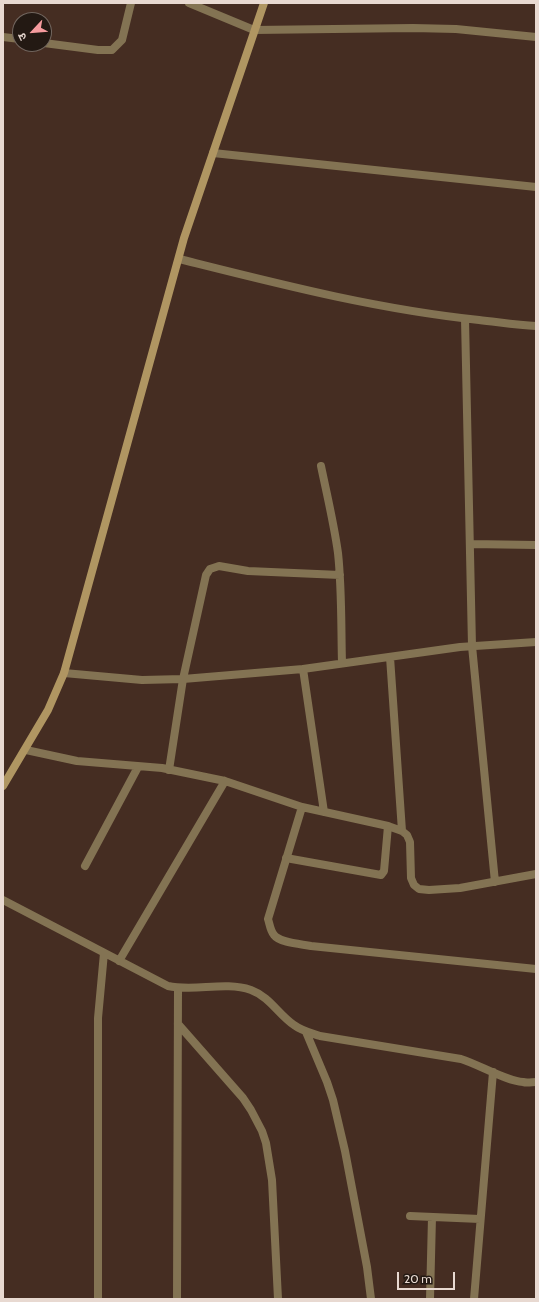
<!DOCTYPE html>
<html>
<head>
<meta charset="utf-8">
<style>
  body { margin:0 }
  #map { position:relative; width:539px; height:1302px; overflow:hidden; background:#452d22; font-family:Cabin,"Noto Sans Devanagari",sans-serif }
  canvas { display:block }
  .frame { position:absolute; inset:0; border:4px solid #e8d9d1; pointer-events:none }
  .north { position:absolute; left:12px; top:12px; width:40px; height:40px; box-sizing:border-box; background:#231913; border:1px solid #72665f; border-radius:50%; rotate:244deg; font-size:11px; font-weight:700; line-height:16px; text-align:center; color:#e8d9d1 }
  .north::after { content:''; display:block; margin:auto; width:14px; height:18px; background:#f59b9e; clip-path:polygon(50% 0,100% 100%,50% 72%,0 100%) }
  .scale { position:absolute; left:397px; top:1272px; width:58px; height:18px; box-sizing:border-box; border:2px solid #e8d9d1; border-top:0; padding-left:5px; font-size:12px; line-height:14px; white-space:nowrap; color:#e8d9d1; -webkit-text-stroke:3px #231913; paint-order:stroke }
</style>
</head>
<body>
<div id="map">
<canvas width="539" height="1302"></canvas>
<div class="frame"></div>
<div class="north">उ</div>
<div class="scale">20 m</div>
</div>
<script>
const ctx = document.querySelector('canvas').getContext('2d');
ctx.lineJoin = 'round';
function strokePath(path, color, width, dash) {
  ctx.strokeStyle = color;
  ctx.lineWidth = width;
  ctx.lineCap = dash ? 'butt' : 'round';
  ctx.setLineDash(dash || []);
  ctx.stroke(path);
}
strokePath(new Path2D(`
  M189,3L254,30L413,28L456,29L536,37
  M3,37L20,39
  M44,43L98,50H112L122,40L131,3
  M213,153L536,187
  M179,259C279,284 375,309 479,320C498,322 517,325 536,326
  M465,319L472,646L495,882
  M321,466C327,495 334,524 338,553C342,590 341,627 342,663
  M470,544L536,545
  M390,657L402,831
  M303,669L324,812
  M64,673L142,680L183,679L303,669L460,647L536,642
  M26,750L77,761L162,768L225,781L302,807L388,826L402,831L407,835L410,842L411,878L414,885L419,889L429,890L460,888L536,874
  M169,770L183,679L206,575L210,569L219,566L248,571L340,575
  M302,807L268,919C270,925 270,930 274,935C280,943 301,944 311,946L536,969
  M286,858L381,875L384,871L388,826
  M85,866L138,767
  M3,900L168,986C195,992 224,981 251,990C270,997 278,1014 294,1025C302,1031 311,1033 320,1036L461,1059C480,1065 506,1081 523,1082C527,1083 532,1082 536,1082
  M119,961L225,781
  M178,1024L243,1098L251,1110L262,1131L266,1143L272,1180L278,1299
  M306,1032L327,1082L333,1100L345,1151L367,1267L371,1299
  M410,1216L480,1219
  M98,1299V1018L104,953
  M177,1299L178,988
  M430,1299L432,1217
  M474,1299L493,1072`), '#837353', 8);
strokePath(new Path2D(`
  M3,786L48,710L64,673L184,238L264,3`), '#b09662', 8);
</script>
</body>
</html>
